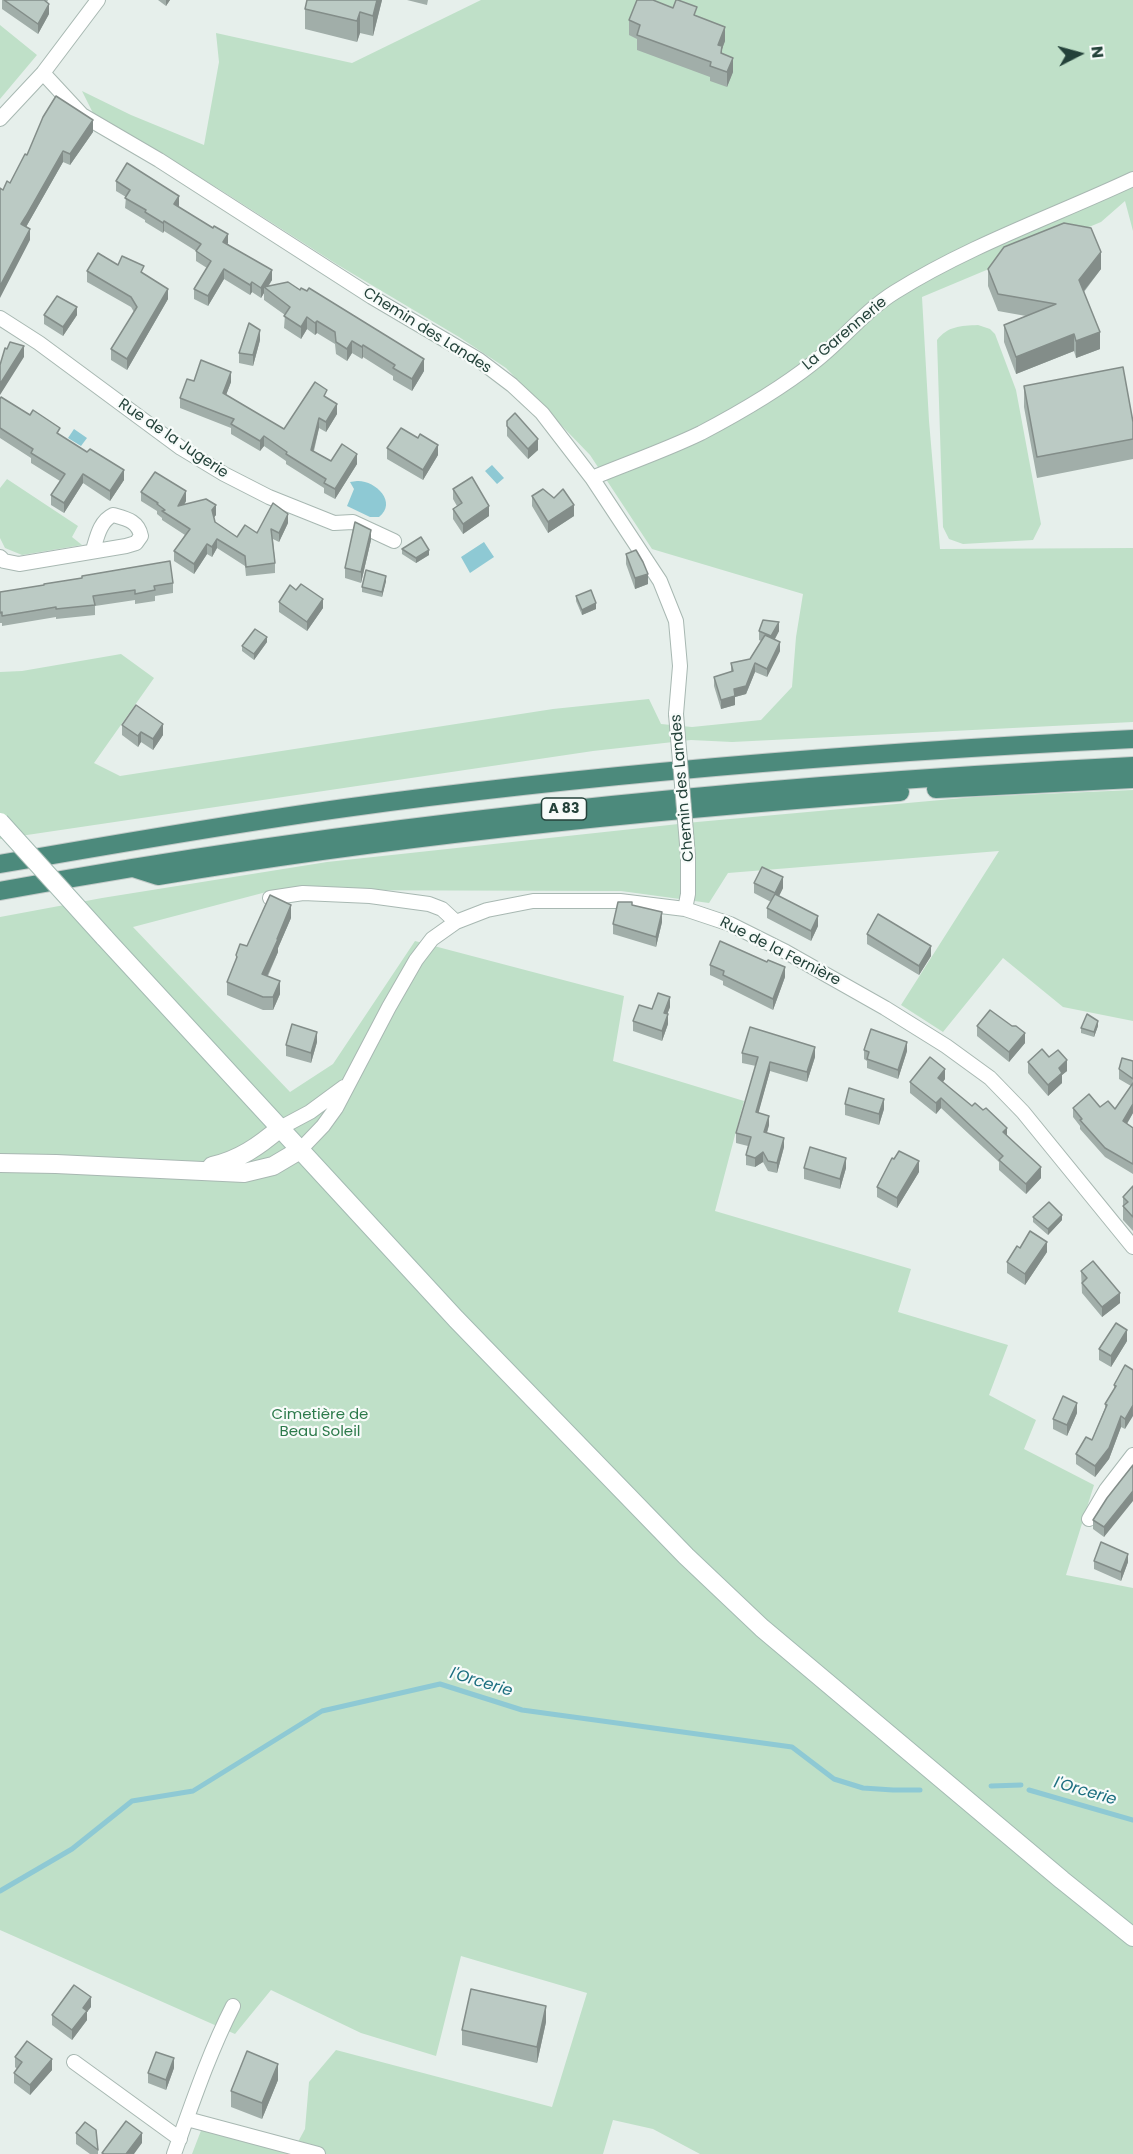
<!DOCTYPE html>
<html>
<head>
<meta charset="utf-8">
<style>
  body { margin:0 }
  #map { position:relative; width:1133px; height:2154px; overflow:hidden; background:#e6efeb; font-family:Poppins,sans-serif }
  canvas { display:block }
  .north { position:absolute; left:1049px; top:24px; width:60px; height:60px; -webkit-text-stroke:4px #f7fbf9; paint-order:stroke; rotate:84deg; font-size:16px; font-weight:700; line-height:24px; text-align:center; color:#24423a }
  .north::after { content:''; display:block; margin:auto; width:21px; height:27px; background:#24423a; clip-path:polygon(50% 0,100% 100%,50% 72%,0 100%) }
</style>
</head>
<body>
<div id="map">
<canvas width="1133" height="2154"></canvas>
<div class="north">N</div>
</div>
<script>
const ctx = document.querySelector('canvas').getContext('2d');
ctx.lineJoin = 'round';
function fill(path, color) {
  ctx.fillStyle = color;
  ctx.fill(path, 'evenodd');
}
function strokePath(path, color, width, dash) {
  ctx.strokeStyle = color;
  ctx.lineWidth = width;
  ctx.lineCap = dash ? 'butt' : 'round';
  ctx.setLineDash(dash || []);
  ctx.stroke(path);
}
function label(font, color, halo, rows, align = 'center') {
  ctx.font = font + ' Poppins,sans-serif';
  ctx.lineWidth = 4.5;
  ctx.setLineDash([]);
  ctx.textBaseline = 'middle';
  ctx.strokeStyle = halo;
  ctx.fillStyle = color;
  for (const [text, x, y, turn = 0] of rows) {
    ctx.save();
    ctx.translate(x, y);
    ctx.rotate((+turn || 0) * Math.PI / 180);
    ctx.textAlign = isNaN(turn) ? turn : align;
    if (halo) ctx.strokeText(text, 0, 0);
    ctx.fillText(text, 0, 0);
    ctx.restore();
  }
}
fill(new Path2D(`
  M481,0H1133V231L1125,201L1101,222L922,297L929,421L940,549L1133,548V722L732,742L691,740L593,751L0,839V672L22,671L121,654L154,678L94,763L120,776L553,709L649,699L661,724L692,727L761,720L792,687L796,637L803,594L652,549L590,455L506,368L459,337L338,265L219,189L93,113L82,91L131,115L204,145L219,62L216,33L352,63Z
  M0,25L37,55L0,99Z
  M978,325L990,329L995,334L1016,390L1041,524L1033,540L963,544L949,539L943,527L937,340C948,326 960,326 978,325Z
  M7,479L78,526L72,537L82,545L22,555L5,548L0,538V488Z
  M1133,790V1021L1063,1007L1003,958L943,1032L901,1005L999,851L728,873L709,903L621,891L274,890L133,927L290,1092L333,1064L415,941L624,996L613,1061L744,1101L715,1211L911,1269L898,1312L1008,1345L989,1395L1036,1420L1024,1449L1094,1485L1066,1575L1133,1588V2154H700L653,2129L613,2120L603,2154H192L202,2128L292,2153L305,2129L309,2082L336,2050L552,2107L587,1993L461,1956L436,2056L361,2033L271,1990L235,2034L0,1930V917L102,898L327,862L697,822L974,797Z`), '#bfe0c8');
fill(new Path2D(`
  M74,429L87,438L81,446L68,438Z
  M492,465L504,478L497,484L485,471Z
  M357,481C375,480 398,502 379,517H370L347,506L354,489L350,482Z
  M484,542L494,557L470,573L461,557Z`), '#8ec9d4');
strokePath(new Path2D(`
  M991,1786L1021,1785
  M1029,1790L1133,1820
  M0,1891L72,1849L132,1801L193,1791L322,1711L440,1684L522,1710L792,1747L834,1779L863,1788L893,1790H920`), '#8ec9d4', 5);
const minor = new Path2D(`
  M43,73L82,115L159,160L372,297L479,360L512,385L542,413L592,478L660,581L676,621L680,666L676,714
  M0,119L43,73L98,0
  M0,318L39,343L181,448L224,474L269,497L334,523L353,522L394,541
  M592,478C628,463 666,450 701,433C739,413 779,390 813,363C842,341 863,312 895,292C970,245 1054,216 1133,179
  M0,557L4,561L19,564L126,546L136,543L141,536C138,521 127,519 113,515C100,521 97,537 93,550
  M270,898L303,893L370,896L429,904L442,909L456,922
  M685,909L688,894V856
  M280,1128L310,1112L344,1087
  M300,1150L323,1126L336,1108L389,1007L416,960L432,939L456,922L487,910L533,901H620L685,909L730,924L786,952L885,1008L946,1046L990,1078L1023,1112L1133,1247
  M1089,1519L1106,1490L1133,1455
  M74,2062L180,2139
  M187,2119L318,2154
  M174,2154C192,2104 209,2053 233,2006`);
const tertiary = new Path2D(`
  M0,1163L56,1164L244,1173L273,1166L300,1150
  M212,1166C239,1160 259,1146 280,1128`);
const secondary = new Path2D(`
  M104,937L456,1319L686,1556L762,1628L1062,1880L1133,1937`);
const trunk = new Path2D(`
  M936,789L1133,779
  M0,864C115,844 230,824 345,808C606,772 870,752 1133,739
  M133,868L158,876C403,835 652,810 900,792
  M0,891C374,822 753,785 1133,766`);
strokePath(minor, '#a8b8b2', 16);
strokePath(tertiary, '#a8b8b2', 20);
strokePath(secondary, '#a4bbb3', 20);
strokePath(trunk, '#c2cac8', 20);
strokePath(minor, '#fff', 14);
strokePath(tertiary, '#fff', 18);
strokePath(secondary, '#fff', 18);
strokePath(trunk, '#4c8a7c', 18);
const minorBridge = new Path2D(`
  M676,714L688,856`);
const secondaryBridge = new Path2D(`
  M0,822L104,937`);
strokePath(minorBridge, '#a8b8b2', 16, []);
strokePath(secondaryBridge, '#a4bbb3', 20, []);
strokePath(minorBridge, '#fff', 14);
strokePath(secondaryBridge, '#fff', 18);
fill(new Path2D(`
  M2,0H48L47,2L49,14L38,34L2,9Z
  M158,0H170L166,6Z
  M307,0H382L373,36L360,33L357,42L305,29V9Z
  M407,0H428L427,5Z
  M697,16L725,41L722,49V54L733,72L727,87L710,81V77L637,50V39L629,35V20Z
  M93,132L70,165L63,162L26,227L30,240L3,190L10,183L27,155Z
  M116,181L179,206V207L228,244L272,280L268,287L424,371L412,391L393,380V376L363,357L362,359L352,353L347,361L336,354L335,344L317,333L315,335L307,329L301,339L284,328L285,315L264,300V293L261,298L252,292L250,295L224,279L208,306L194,299V289L207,268L196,261V251L164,231L163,233L145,222V220L125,208L126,197L116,191Z
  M118,265L144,274L168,299L127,370L111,360V349L134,312L131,307L87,282V271Z
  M988,269H1101L1084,292L1100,349L1076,358L1074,351L1016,374L1004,342V325L1026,316L998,311L988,286Z
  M44,315H77L63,336L44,324Z
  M260,340L253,366L239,363V353Z
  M194,381L231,382L226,395L284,429L327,398L337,414L326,432L319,428L314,451L331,461L357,464L335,499L324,493V488L286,464V461L264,446L260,451L231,434V428L180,408V398Z
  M1024,386L1133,422V459L1037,478L1024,407Z
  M0,399L60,435L124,480L110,501L83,483L64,513L51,505V495L60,481L31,463V458L0,438Z
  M507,421L538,450L528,459L507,436Z
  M387,448L438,455L423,480L387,459Z
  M453,489L489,516L463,534L453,519V509L457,506L453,499Z
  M141,492L186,501L184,505L216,515L214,517L215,522L237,537L288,523L279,542L273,539L275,563V573L246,576L245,566L217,548L212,557L207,554L194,574L174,561V551L185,535L162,520V518L157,514V511L141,501Z
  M532,496L554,498L574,516L548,533L532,506Z
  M371,540L361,583L345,578V568Z
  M402,549L429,555L416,563L402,554Z
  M626,554L648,584L635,589L626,564Z
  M386,581L382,597L362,592V587Z
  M173,583V593L155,596V601L135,604V600L95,606V615L56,619V617L2,626V623H0V592Z
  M296,590L323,608L307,631L279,612V602Z
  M576,596L596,609L582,615L576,601Z
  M759,631H779L775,639L780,651L767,677L755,672L746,694L735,697V705L721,709L714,686V677L731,672V663L750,659L761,641L759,640Z
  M267,642L254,660L242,651V646Z
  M122,725L163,735L153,750L141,742L138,747L122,735Z
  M754,883L783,888L779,896L818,926L811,941L767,918V908L771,902L754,893Z
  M632,905L662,922L656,947L613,934V924Z
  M291,918L278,948V952L268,976L280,994L273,1010H263L227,995V982L236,961V955L247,946Z
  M867,934L931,956L919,975L867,944Z
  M710,965L785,977L773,1010L723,985V981L710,975Z
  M670,1007L667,1014L668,1024L662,1041L633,1031V1021L652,1009Z
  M977,1026L1025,1043L1009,1062L977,1036Z
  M1098,1026L1094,1037L1081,1033V1028Z
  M317,1042L311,1063L286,1056V1045Z
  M864,1050L907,1051L898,1079L867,1068V1061L864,1059Z
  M742,1053L815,1057L807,1082L770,1071L758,1113L769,1125L767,1133L784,1147L777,1173L768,1171L763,1162L755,1167L746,1165V1155L748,1146L736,1143V1133L756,1066L742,1063Z
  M1049,1057L1067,1071L1062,1075V1083L1048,1096L1028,1073V1062Z
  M1133,1061V1113L1127,1124L1133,1128V1174L1105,1157L1080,1129V1126L1073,1117V1108L1100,1107L1115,1109L1131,1086L1119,1079V1069Z
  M945,1079L943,1082L1007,1136L1041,1178L1026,1194L999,1170V1162L941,1108L936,1114L910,1093V1082Z
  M845,1104L884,1109L879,1125L845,1115Z
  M804,1168H846L840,1189L804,1179Z
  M919,1172L897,1208L877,1197V1187Z
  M1133,1186V1231L1123,1220V1197Z
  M1033,1217L1062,1220L1048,1235L1033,1222Z
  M1047,1252L1025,1285L1007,1273V1262Z
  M1081,1271L1120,1303L1102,1317L1082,1293Z
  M1127,1341L1111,1367L1099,1360V1349Z
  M1125,1365V1429L1121,1427L1109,1459L1095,1477L1076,1464V1454L1092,1440L1105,1408V1404L1114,1390V1385Z
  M1077,1413L1067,1436L1053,1429V1419Z
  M1133,1465L1104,1537L1093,1529V1520Z
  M1094,1561L1128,1562L1121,1581L1094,1569Z
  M91,2007L87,2012V2020L72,2040L52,2025V2015Z
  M546,2022L537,2063L462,2045V2030Z
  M15,2057L52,2070L30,2095L14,2083V2073L17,2069L15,2067Z
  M174,2068L166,2090L148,2083V2073Z
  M278,2080L262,2119L231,2107V2091Z
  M76,2133L98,2150V2154H90L76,2144Z`), '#a1aea9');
fill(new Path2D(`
  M166,0H170L166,6Z
  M377,0H382L373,36V16Z
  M49,4V14L38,34V24Z
  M360,12V33L357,42V21Z
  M725,27V41L722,49V61L718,45Z
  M733,58V72L727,87V72Z
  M93,120V132L70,165V154Z
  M63,151V162L26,227L21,224Z
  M179,196V206L174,214V204Z
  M164,221V231L163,233V223Z
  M30,229V240L0,298V286Z
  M228,234V244L223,242Z
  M1101,252V269L1079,297V280Z
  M224,269V279L208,306V296Z
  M272,270V280L266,289L264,287V293L261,298V288Z
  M252,282V292L250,295V285Z
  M168,289V299L127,370V359Z
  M77,307V315L63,336V327Z
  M307,317V329L301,339V327Z
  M317,321V333L315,335V323Z
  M260,330V340L253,366V355Z
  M1100,332V349L1076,358V341Z
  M1074,334V351L1016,374V357Z
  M352,341V353L347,361V349Z
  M363,345V357L362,359V347Z
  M24,346V357L0,395V384Z
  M424,359V371L412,391V379Z
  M231,372V382L223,403V393Z
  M337,404V414L326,432V422Z
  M319,418V428L311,460V450Z
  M264,436V446L260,451V441Z
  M538,439V450L528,459V449Z
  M438,445V455L423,480V470Z
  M357,454V464L335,499V489Z
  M124,470V480L110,501V491Z
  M83,474V483L64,513V503Z
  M186,491V501L178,516V506Z
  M216,505V515L212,520V510Z
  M574,505V516L548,533V522Z
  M489,506V516L463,534V524Z
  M288,514V523L279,542V533Z
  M371,530V540L361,583V572Z
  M217,539V548L212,557V547Z
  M207,544V554L194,574V564Z
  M429,550V555L416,563V558Z
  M648,574V584L635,589V578Z
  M386,576V581L382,597V592Z
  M323,599V608L307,631V622Z
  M596,603V609L582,615V610Z
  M779,622V631L771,646V636Z
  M267,637V642L254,660V654Z
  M780,642V651L767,677V669Z
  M755,663V672L746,694L735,697V705L721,709V700L734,689Z
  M163,724V735L153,750V739Z
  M141,732V742L138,747V736Z
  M783,877V888L775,904V893Z
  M291,905V918L278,948V952L262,987V974Z
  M662,912V922L656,947V937Z
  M818,916V926L811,941V931Z
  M931,946V956L919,975V966Z
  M785,967V977L773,1010V999Z
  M280,981V994L273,1010V997Z
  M670,997V1007L664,1023V1013Z
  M668,1014V1024L662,1041V1031Z
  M1098,1021V1026L1094,1037V1032Z
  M317,1032V1042L311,1063V1053Z
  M1025,1033V1043L1009,1062V1052Z
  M907,1042V1051L898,1079V1070Z
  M815,1047V1057L807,1082V1072Z
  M1067,1060V1071L1062,1075V1083L1048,1096V1085L1059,1068Z
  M770,1062V1071L756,1122V1112Z
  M945,1069V1079L938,1088V1078Z
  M941,1098V1108L936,1114V1103Z
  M884,1099V1109L879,1125V1114Z
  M1133,1104V1113L1123,1130V1121Z
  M769,1116V1125L764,1142V1132Z
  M1007,1128V1138L1003,1132Z
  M784,1138V1147L777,1173V1163Z
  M763,1152V1162L755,1167V1158Z
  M846,1158V1168L840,1189V1179Z
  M919,1161V1172L897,1208V1198Z
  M1041,1167V1178L1026,1194V1184Z
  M1062,1215V1220L1048,1235V1229Z
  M1047,1242V1252L1025,1285V1274Z
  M1120,1293V1303L1102,1317V1307Z
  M1127,1330V1341L1111,1367V1356Z
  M1077,1403V1413L1067,1436V1425Z
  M1133,1405V1416L1125,1429V1419Z
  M1121,1416V1427L1109,1459L1095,1477V1466Z
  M1133,1491V1501L1104,1537V1527Z
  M1128,1554V1562L1121,1581V1572Z
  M91,1997V2007L87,2012V2020L72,2040V2030L83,2008Z
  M546,2006V2022L537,2063V2047Z
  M174,2058V2068L166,2090V2080Z
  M52,2059V2070L30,2095V2085Z
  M278,2064V2080L262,2119V2103Z
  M142,2133V2143L134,2154H126Z`), '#838d89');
const building = new Path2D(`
  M4,0H44L49,4L38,24Z
  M307,0H377L373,16L360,12L357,21L305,9Z
  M637,0H653L673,8L676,0H678L697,7L694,15L725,27L718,45L722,46L721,53L733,58L727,72L710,66L711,62L637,35L640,25L629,20Z
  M56,96L93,120L70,154L63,151L26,216L21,224L30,229L0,286V188L3,190L7,181L10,183L25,154L27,155L43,117Z
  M127,163L179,196L174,204L213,228L214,226L228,234L223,242L272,270L261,288L252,282L250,285L224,269L208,296L194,289L211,261L196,251L201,244L164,221L163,223L145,212L146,210L125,198L130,190L116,181Z
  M1064,223L1091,228L1101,252L1079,280L1100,332L1076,341L1074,334L1016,357L1004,325L1056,304L998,294L988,269L1004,247Z
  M98,253L118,265L122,256L144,266L141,272L168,289L127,359L111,349L137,307L131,297L87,271Z
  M288,282L300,290L301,288L307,291L309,288L424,359L412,379L393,368L395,365L363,345L362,347L352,341L347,349L336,342L335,332L317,321L315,323L307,317L301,327L284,316L290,307L264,287Z
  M57,296L77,307L63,327L44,315Z
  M249,323L260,330L253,355L239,353Z
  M10,342L24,346L0,384V365L5,348L7,349Z
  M201,360L231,372L223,393L284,429L315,382L327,390L324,396L337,404L326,422L319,418L311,450L331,461L342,444L357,454L335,489L324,483L326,479L286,454L287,452L264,436L260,441L231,424L234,419L180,398L187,379L194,381Z
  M1123,367L1133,422V439L1037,457L1024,386Z
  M1,397L30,415L33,410L60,428L57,433L87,452L90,449L124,470L110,491L83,474L64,503L51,495L65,474L31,453L33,449L0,428V399Z
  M515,413L538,439L528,449L507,426V421Z
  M401,428L418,438L420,434L438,445L423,470L387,448Z
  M155,472L186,491L178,506L206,499L216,505L212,510L215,522L237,537L245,525L257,533L273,503L288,514L279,533L271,529L275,563L246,567L245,556L217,539L212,547L207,544L194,564L174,551L190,529L162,511L165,510L157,504L158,503L141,492Z
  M472,477L489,506L463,524L453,509L462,503L453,489Z
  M543,489L554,498L563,489L574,505L548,522L532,496Z
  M355,522L371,530L361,572L345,568Z
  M421,537L429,550L416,558L402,549Z
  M636,550L643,562L648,574L635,578L626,554Z
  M170,561L173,583L154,586L155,590L135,594V590L93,596L95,605L56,609V607L2,616V612L0,613V592L44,585V584L82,578V576Z
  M366,570L386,576L382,592L362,587Z
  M301,584L323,599L307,622L279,602L290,585L296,590Z
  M591,590L596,603L582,610L576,596Z
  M763,620L779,622L771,636L759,631Z
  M255,629L267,637L254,654L242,646Z
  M765,635L780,642L767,669L755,663L746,686L734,689L735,696L721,700L714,677L733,671L731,663L750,659Z
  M136,705L163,724L153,739L141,732L138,736L122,725Z
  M762,867L783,877L775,893L754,883Z
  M775,894L818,916L811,931L767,908Z
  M270,895L291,905L277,939H278L262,974L280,981L273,997H263L227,982L237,957L236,955L240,944L247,946Z
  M618,902H632V905L662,912L656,937L613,924Z
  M878,914L931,946L919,966L867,934Z
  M720,941L767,962L768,960L785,967L773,999L723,975L724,971L710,965Z
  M658,993L670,997L664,1013L668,1014L662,1031L633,1021L639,1005L652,1009Z
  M990,1010L1012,1026H1016L1025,1033L1009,1052L977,1026Z
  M1087,1014L1098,1021L1094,1032L1081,1028Z
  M292,1024L317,1032L311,1053L286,1045Z
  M750,1027L815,1047L807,1072L770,1062L756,1112L769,1116L764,1132L784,1138L777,1163L768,1161L763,1152L755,1158L746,1155L751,1137L736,1133L758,1057L742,1053Z
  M871,1029L907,1042L898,1070L867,1059L869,1052L864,1050Z
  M1042,1049L1049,1057L1058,1050L1067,1060L1059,1068L1062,1073L1048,1085L1028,1062Z
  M930,1057L945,1069L938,1078L972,1106L975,1103L983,1110L986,1108L1007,1128L1003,1132L1041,1167L1026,1184L999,1160L1003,1156L941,1098L936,1103L910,1082Z
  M1122,1058L1133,1061V1079L1119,1069Z
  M1133,1083V1104L1123,1121L1133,1128V1164L1105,1148L1080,1120L1082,1119L1073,1108L1089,1094L1100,1107L1108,1101L1115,1109Z
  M849,1088L884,1099L879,1114L845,1104Z
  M810,1147L846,1158L840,1179L804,1168Z
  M899,1151L919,1161L897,1198L877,1187L892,1158L894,1159Z
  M1133,1186V1217L1123,1206L1128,1202L1123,1197Z
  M1049,1202L1062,1215L1048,1229L1033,1217Z
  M1030,1231L1047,1242L1025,1274L1007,1262L1017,1246L1020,1248Z
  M1093,1261L1120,1293L1102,1307L1082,1283L1087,1278L1081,1271Z
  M1116,1323L1127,1330L1111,1356L1099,1349Z
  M1125,1365L1133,1370V1405L1125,1419L1121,1416L1109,1448L1095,1466L1076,1454L1086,1437L1092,1440L1107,1405L1105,1404L1116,1386L1114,1385Z
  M1063,1396L1077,1403L1067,1425L1053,1419Z
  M1133,1465V1491L1104,1527L1093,1520L1107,1498Z
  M1101,1542L1128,1554L1121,1572L1094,1561Z
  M74,1985L91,1997L83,2008L87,2011L72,2030L52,2015Z
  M471,1989L546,2006L537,2047L462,2030Z
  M27,2041L52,2059L30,2085L14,2073L22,2062L15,2057Z
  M247,2051L278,2064L262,2103L231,2091Z
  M156,2052L174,2058L166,2080L148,2073Z
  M126,2121L142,2133L126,2154H104L102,2153Z
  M85,2122L96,2130L98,2150L76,2133Z`);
fill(building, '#bbcac4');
strokePath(building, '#838d89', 1.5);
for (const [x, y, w] of [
  [564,809,45]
]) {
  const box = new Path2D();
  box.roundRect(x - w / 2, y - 11, w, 22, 4.5);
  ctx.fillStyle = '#f7fbf9';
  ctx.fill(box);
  strokePath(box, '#24423a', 1.5);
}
label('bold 14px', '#24423a', null, [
  ["A 83",564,809]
]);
label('15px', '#24423a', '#f7fbf9', [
  ["Chemin des Landes",427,331,32],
  ["La Garennerie",845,334,-40],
  ["Rue de la Jugerie",173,439,34],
  ["Chemin des Landes",683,788,-95],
  ["Rue de la Fernière",780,952,27]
]);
label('15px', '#2d7a4b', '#f7fbf9', [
  ["Cimetière de",320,1415],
  ["Beau Soleil",320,1432]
]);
label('italic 16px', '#1c6f80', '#f7fbf9', [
  ["l'Orcerie",481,1683,17],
  ["l'Orcerie",1085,1792,16]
]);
</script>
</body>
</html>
